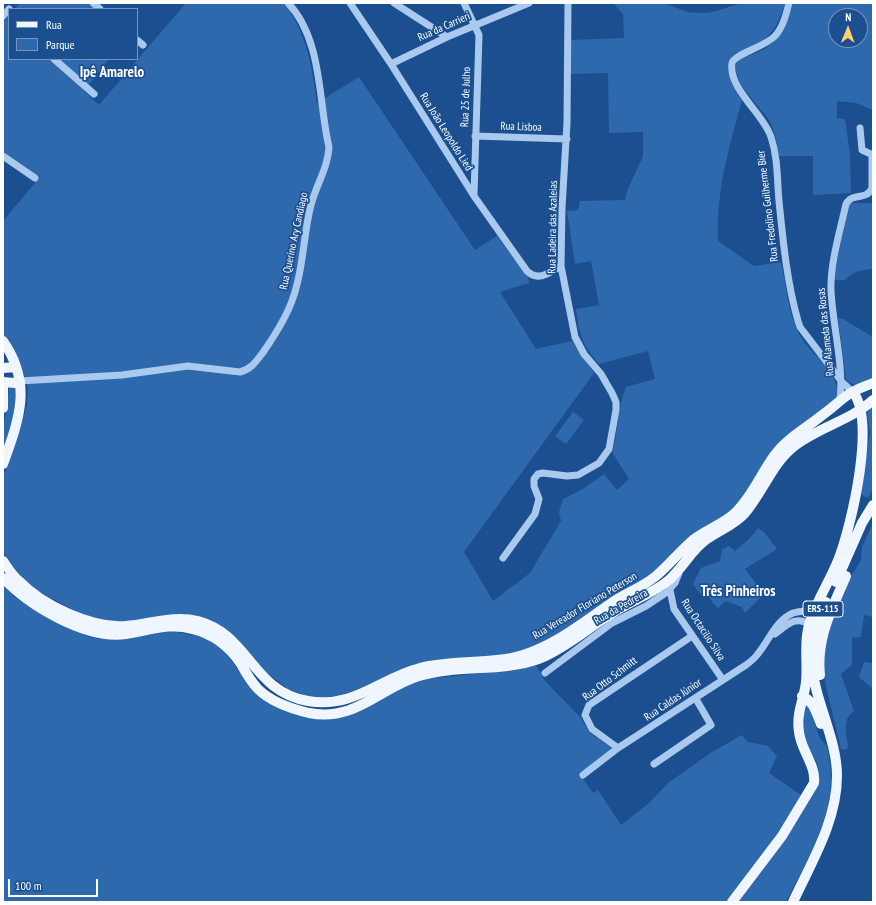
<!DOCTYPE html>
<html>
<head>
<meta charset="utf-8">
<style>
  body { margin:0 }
  #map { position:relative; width:876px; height:905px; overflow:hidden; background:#1b4f8f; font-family:"PT Sans Narrow",sans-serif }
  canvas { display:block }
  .frame { position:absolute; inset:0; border:4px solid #fff; pointer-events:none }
  .legend { position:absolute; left:8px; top:8px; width:130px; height:52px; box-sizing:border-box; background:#1b4f8f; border:1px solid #7695bc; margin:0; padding:5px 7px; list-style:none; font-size:12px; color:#fff }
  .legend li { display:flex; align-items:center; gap:8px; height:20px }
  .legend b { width:20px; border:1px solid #7695bc }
  .north { position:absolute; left:828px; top:8px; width:40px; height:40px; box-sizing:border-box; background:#1b4f8f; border:1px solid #7695bc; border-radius:50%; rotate:1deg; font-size:11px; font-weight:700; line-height:16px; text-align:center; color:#fff }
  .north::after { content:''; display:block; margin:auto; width:14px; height:18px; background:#ffd166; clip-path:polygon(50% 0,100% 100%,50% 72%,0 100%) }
  .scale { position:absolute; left:8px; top:879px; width:90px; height:18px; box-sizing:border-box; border:2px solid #fff; border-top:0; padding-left:5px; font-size:12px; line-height:14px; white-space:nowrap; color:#fff; -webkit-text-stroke:3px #1b4f8f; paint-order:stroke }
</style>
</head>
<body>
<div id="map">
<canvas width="876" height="905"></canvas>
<div class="frame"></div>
<ul class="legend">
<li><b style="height:5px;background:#f0f6ff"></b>Rua</li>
<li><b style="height:11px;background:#2e69ad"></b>Parque</li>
</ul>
<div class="north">N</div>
<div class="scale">100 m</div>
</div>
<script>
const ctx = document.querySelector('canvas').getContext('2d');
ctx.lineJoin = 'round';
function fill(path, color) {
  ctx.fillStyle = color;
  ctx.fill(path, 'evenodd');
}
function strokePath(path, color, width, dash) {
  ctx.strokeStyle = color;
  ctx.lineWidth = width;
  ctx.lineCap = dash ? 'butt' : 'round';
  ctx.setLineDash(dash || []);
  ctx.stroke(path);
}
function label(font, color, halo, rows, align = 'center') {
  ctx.font = font + ' "PT Sans Narrow",sans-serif';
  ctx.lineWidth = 3.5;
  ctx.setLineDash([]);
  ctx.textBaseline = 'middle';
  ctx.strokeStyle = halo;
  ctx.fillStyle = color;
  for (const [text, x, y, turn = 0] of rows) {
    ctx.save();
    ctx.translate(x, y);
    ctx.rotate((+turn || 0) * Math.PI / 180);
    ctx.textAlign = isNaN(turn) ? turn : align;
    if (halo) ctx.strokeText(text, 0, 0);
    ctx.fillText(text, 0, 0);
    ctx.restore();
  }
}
fill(new Path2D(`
  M20,3H87L94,9H15Z
  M186,3H283C307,31 312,68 317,103L359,77L475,250L497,236L528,277L529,283L500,292L536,349L572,341L594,373L464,552L493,601L530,573L561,521L559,512L563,499L583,489L604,474L617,490L629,479L612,452C619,431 617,408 626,387L655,379L648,351L599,364C581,343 580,336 576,309L599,305L591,261L575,264L567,211L578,210L580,201L625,200L627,191L643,156V132L609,133L608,73L570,74V40L624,38L623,14L613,3H664L687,12L701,13L713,12L742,3H785C779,24 771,39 750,47C741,51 735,51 729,60C727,73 733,89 742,100C729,147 716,192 718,241L754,266L781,262C786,286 788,312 799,334C813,360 837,363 838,398L776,446L736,506L650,576L556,637L535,647L336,697L319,698L304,695L288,689L262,669L239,640L225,629L189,615L174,614L129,621H113L97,619L79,613L38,591L25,581L5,555L3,551V477L19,434L27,404L28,387L20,362L3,334V221L40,177L3,151V22L9,15V59H109L84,91L99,105Z
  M793,3H873V110L856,103L837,101V118L845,119L850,154L851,193L813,195V156H779C777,144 775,131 769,120C760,106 725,76 739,59C774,49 783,37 793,3ZM836,16H860V40H836Z
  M849,203H873V269C861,270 853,271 845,280H834L847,204Z
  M838,318L843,319L873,337V379C863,383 853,390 846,379Z
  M9,386H16C16,409 11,431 3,452V427L8,401Z
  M873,404V489L868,498L860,494L870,433L867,414Z
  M573,412L584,420L566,444L555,436Z
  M873,523V617L864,615L861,637L852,638V665L841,674L854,711C840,721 848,735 848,748L844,750L841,749L821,665L822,643L845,586L861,560L862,547Z
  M758,528L764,532L777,549L745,569L764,594L745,613L742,607L726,601L718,608L708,597L704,599L693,584L701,568L720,561L722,549L729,546L735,551L748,540Z
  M3,586L16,598L25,604L90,637L100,639H120L172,631L197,636L209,640L225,652L251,687L324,718L423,679L514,670L536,665L545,681L581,718L589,732L611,748L609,752L580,774L593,793L598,790L621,825L648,804L668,783L712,752L742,735L748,742L768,746L777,756L769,773L804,797L729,902H3Z
  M864,662L873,663V689L859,677Z
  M805,702C815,713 814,725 820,738C822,741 826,744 827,747C829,750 829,755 829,759C839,810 808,858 786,902H737L818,782C822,753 805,755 801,733C800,724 804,711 805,702Z`), '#2e69ad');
strokePath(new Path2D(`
  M93,3L100,9
  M350,3L391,64L474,196L527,271C538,282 549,273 561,266
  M394,3L447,37
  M464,3L479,35L474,195
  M789,3C786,15 783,27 775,36C765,47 734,54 732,63C728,89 764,114 771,137C778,158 777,179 779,201C783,240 787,283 798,321L800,327L842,382L853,392
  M3,16L9,9
  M137,40L143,45
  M54,59L94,94
  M391,64L447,37L529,3
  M860,128L862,150L873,155
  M475,136L567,139
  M3,156L35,178
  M20,381L122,375L188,366L240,372C252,369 257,360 264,351C275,335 287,316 293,298C304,268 303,235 311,205C316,185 328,168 329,147C318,101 323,40 288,3
  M840,401C844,365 833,328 831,291C830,264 840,231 846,204C852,192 867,201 872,188V156
  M503,558L535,514L539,499L534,486V479L538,474L543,473L567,476L578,475L599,463L609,449L616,410V402L612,393L601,374L584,354L575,337L561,266L562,208L567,123L568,3
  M670,590L674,609L723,680
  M775,634C786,626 795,615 809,624
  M545,673L612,623L646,606L667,592L675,583L679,573
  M618,748L592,729L585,715L589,705L692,636
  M654,764L711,725L696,699
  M583,775L618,748L746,665C750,662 754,659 757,655C769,641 775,621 793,613C800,611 808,611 815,610`), '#a9c9ee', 7);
strokePath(new Path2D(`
  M3,341C33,384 19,420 3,464
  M3,368L16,367
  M3,382L15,383L20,381
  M3,387V408
  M3,561C8,568 12,575 19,581C42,605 92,629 126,626C150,624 173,615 198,621C250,635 251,691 308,701C354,709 380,678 420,668C454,659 490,665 523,655C558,644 586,620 616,600C629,592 644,586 656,576C669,565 680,551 693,540C707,529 724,524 736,512C752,496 761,474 774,456C786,439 805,429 821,416C830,410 837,403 845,397C853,390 864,387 873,383
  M3,578C29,606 87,640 126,634C149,631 169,622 192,629C213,634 229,646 241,664C246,673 251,682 258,689C271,702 292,709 309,713C356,722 379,688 419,676C459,664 502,673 541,658C567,647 588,628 611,614C630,601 651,595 669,580C683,568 691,550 707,539C720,530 734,525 745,513C763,492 772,464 793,447C818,427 850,421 873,400
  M836,582L862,523L873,505
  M820,675C816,638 832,609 846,576
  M802,696C814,701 816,712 821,724
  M732,902L782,836L814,783C816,764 801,751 799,732C796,712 804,700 806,682C808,661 803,639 811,619C818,598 831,579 839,558C852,523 876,421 853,392
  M793,902C811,863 837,821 837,776C837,734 809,693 812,651C813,634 819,618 826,602`), '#f0f6ff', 10);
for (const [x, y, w] of [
  [823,609,40]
]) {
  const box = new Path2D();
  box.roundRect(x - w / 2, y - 8, w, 16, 3);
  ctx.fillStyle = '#1b4f8f';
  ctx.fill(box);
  strokePath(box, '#fff', 1);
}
label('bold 10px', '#fff', null, [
  ["ERS-115",823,609]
]);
label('11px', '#fff', '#1b4f8f', [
  ["Rua da Carrieri",444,27,-24],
  ["Rua 25 de Julho",466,97,-88],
  ["Rua Lisboa",521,127,2],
  ["Rua João Leopoldo Lied",446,132,58],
  ["Rua Fredolino Guilherme Bier",768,206,-97],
  ["Rua Ladeira das Azaleias",553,227,-89],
  ["Rua Querino Ary Candiago",294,241,-78],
  ["Rua Alameda das Rosas",826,332,-96],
  ["Rua Vereador Floriano Peterson",585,606,-31],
  ["Rua da Pedreira",621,607,-30],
  ["Rua Octacilio Silva",703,630,57],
  ["Rua Otto Schmitt",610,679,-37],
  ["Rua Caldas Júnior",673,700,-34]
]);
label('bold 15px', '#fff', '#1b4f8f', [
  ["Ipê Amarelo",112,73],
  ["Três Pinheiros",738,592]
]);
</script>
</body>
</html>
